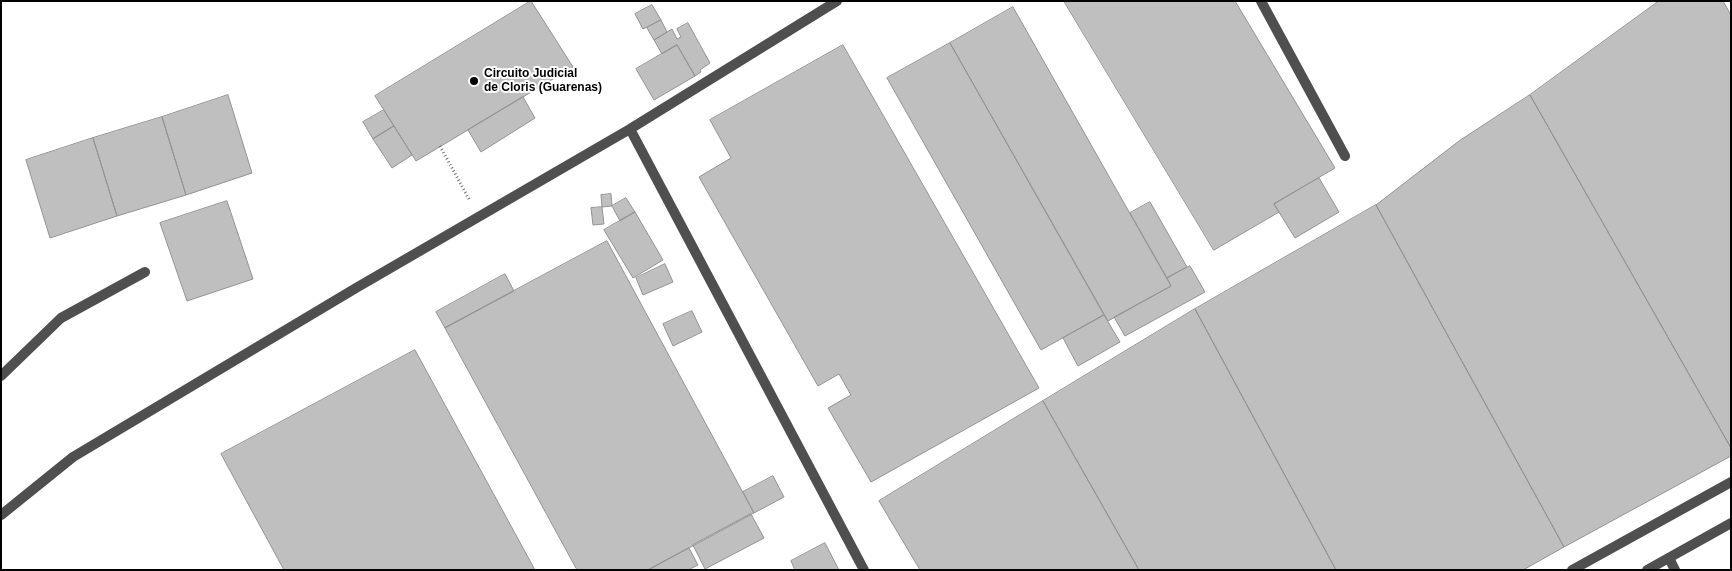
<!DOCTYPE html>
<html>
<head>
<meta charset="utf-8">
<style>
  body { margin:0 }
  #map { position:relative; width:1732px; height:571px; overflow:hidden; background:#fff; font-family:Helvetica,sans-serif }
  canvas { display:block }
  .frame { position:absolute; inset:0; border:2px solid #000; pointer-events:none }
</style>
</head>
<body>
<div id="map">
<canvas width="1732" height="571"></canvas>
<div class="frame"></div>
</div>
<script>
const ctx = document.querySelector('canvas').getContext('2d');
ctx.lineJoin = 'round';
function fill(path, color) {
  ctx.fillStyle = color;
  ctx.fill(path, 'evenodd');
}
function strokePath(path, color, width, dash) {
  ctx.strokeStyle = color;
  ctx.lineWidth = width;
  ctx.lineCap = dash ? 'butt' : 'round';
  ctx.setLineDash(dash || []);
  ctx.stroke(path);
}
function label(font, color, halo, rows, align = 'center') {
  ctx.font = font + ' Helvetica,sans-serif';
  ctx.lineWidth = 4;
  ctx.setLineDash([]);
  ctx.textBaseline = 'middle';
  ctx.strokeStyle = halo;
  ctx.fillStyle = color;
  for (const [text, x, y, turn = 0] of rows) {
    ctx.save();
    ctx.translate(x, y);
    ctx.rotate((+turn || 0) * Math.PI / 180);
    ctx.textAlign = isNaN(turn) ? turn : align;
    if (halo) ctx.strokeText(text, 0, 0);
    ctx.fillText(text, 0, 0);
    ctx.restore();
  }
}
const building = new Path2D(`
  M531,1L573,67L416,161L375,96Z
  M1064,1H1235L1335,168L1274,204L1279,212L1214,250Z
  M1659,1H1723L1731,15V448L1530,95Z
  M652,5L661,20L643,29L635,14Z
  M1013,7L1171,286L1108,321L950,43Z
  M661,20L667,32L654,40L647,28Z
  M688,23L710,63L700,70L701,72L695,76L677,45L662,54L654,40L672,29L677,39L681,37L677,29Z
  M950,43L1104,315L1041,350L887,78Z
  M677,45L695,76L654,100L636,69Z
  M843,45L1039,388L871,482L828,408L851,395L839,374L818,386L699,177L731,158L710,120Z
  M228,95L252,173L186,195L162,117Z
  M1530,95L1731,448V456L1564,547L1376,205L1459,141Z
  M523,97L535,118L481,152L468,130Z
  M384,110L394,126L373,139L363,122Z
  M162,117L186,195L117,216L93,138Z
  M394,126L412,155L392,168L373,139Z
  M93,138L117,216L50,238L26,160Z
  M1319,178L1339,212L1295,238L1274,204Z
  M611,194L612,206L602,207L601,195Z
  M626,198L635,212L620,221L612,206Z
  M227,201L253,279L187,301L160,223Z
  M1150,202L1187,267L1167,278L1130,213Z
  M1376,205L1564,547L1523,570H1336L1195,309Z
  M602,207L604,224L593,225L591,208Z
  M635,212L663,260L633,278L604,230Z
  M607,241L754,513L648,570H577L445,328Z
  M665,264L673,282L643,295L636,278Z
  M1190,266L1205,292L1125,336L1114,317L1171,286L1167,278Z
  M505,274L514,291L445,328L436,312Z
  M1195,309L1336,570H1139L1043,401Z
  M692,311L702,332L673,346L663,324Z
  M1104,315L1120,342L1078,366L1063,338Z
  M415,350L535,570H284L221,454Z
  M1043,401L1139,570H920L879,501Z
  M773,476L784,497L754,513L743,492Z
  M751,514L764,538L705,569L693,545Z
  M825,543L839,570H795L791,561Z
  M689,548L698,565L688,570H648Z`);
fill(building, '#bfbfbf');
strokePath(building, '#939393', 1);
strokePath(new Path2D(`
  M440,146L470,201`), '#717171', 3, [1, 2.5]);
strokePath(new Path2D(`
  M1261,1L1345,156
  M1,376L61,318L145,272
  M1669,558L1675,570`), '#4f4f4f', 10);
strokePath(new Path2D(`
  M630,129L864,570
  M1,515L73,457L356,288L630,129L837,1
  M1572,570L1731,482
  M1647,570L1731,523`), '#4f4f4f', 10);
for (const [x, y, r, color] of [
  [474,81,5,"#000"]
]) {
  const dot = new Path2D();
  dot.arc(x, y, r, 0, 2 * Math.PI);
  ctx.fillStyle = color;
  ctx.fill(dot);
  strokePath(dot, '#fff', 2);
}
label('bold 12px', '#000', '#fff', [
  ["Circuito Judicial",484,74],
  ["de Cloris (Guarenas)",484,88]
], 'left');
</script>
</body>
</html>
